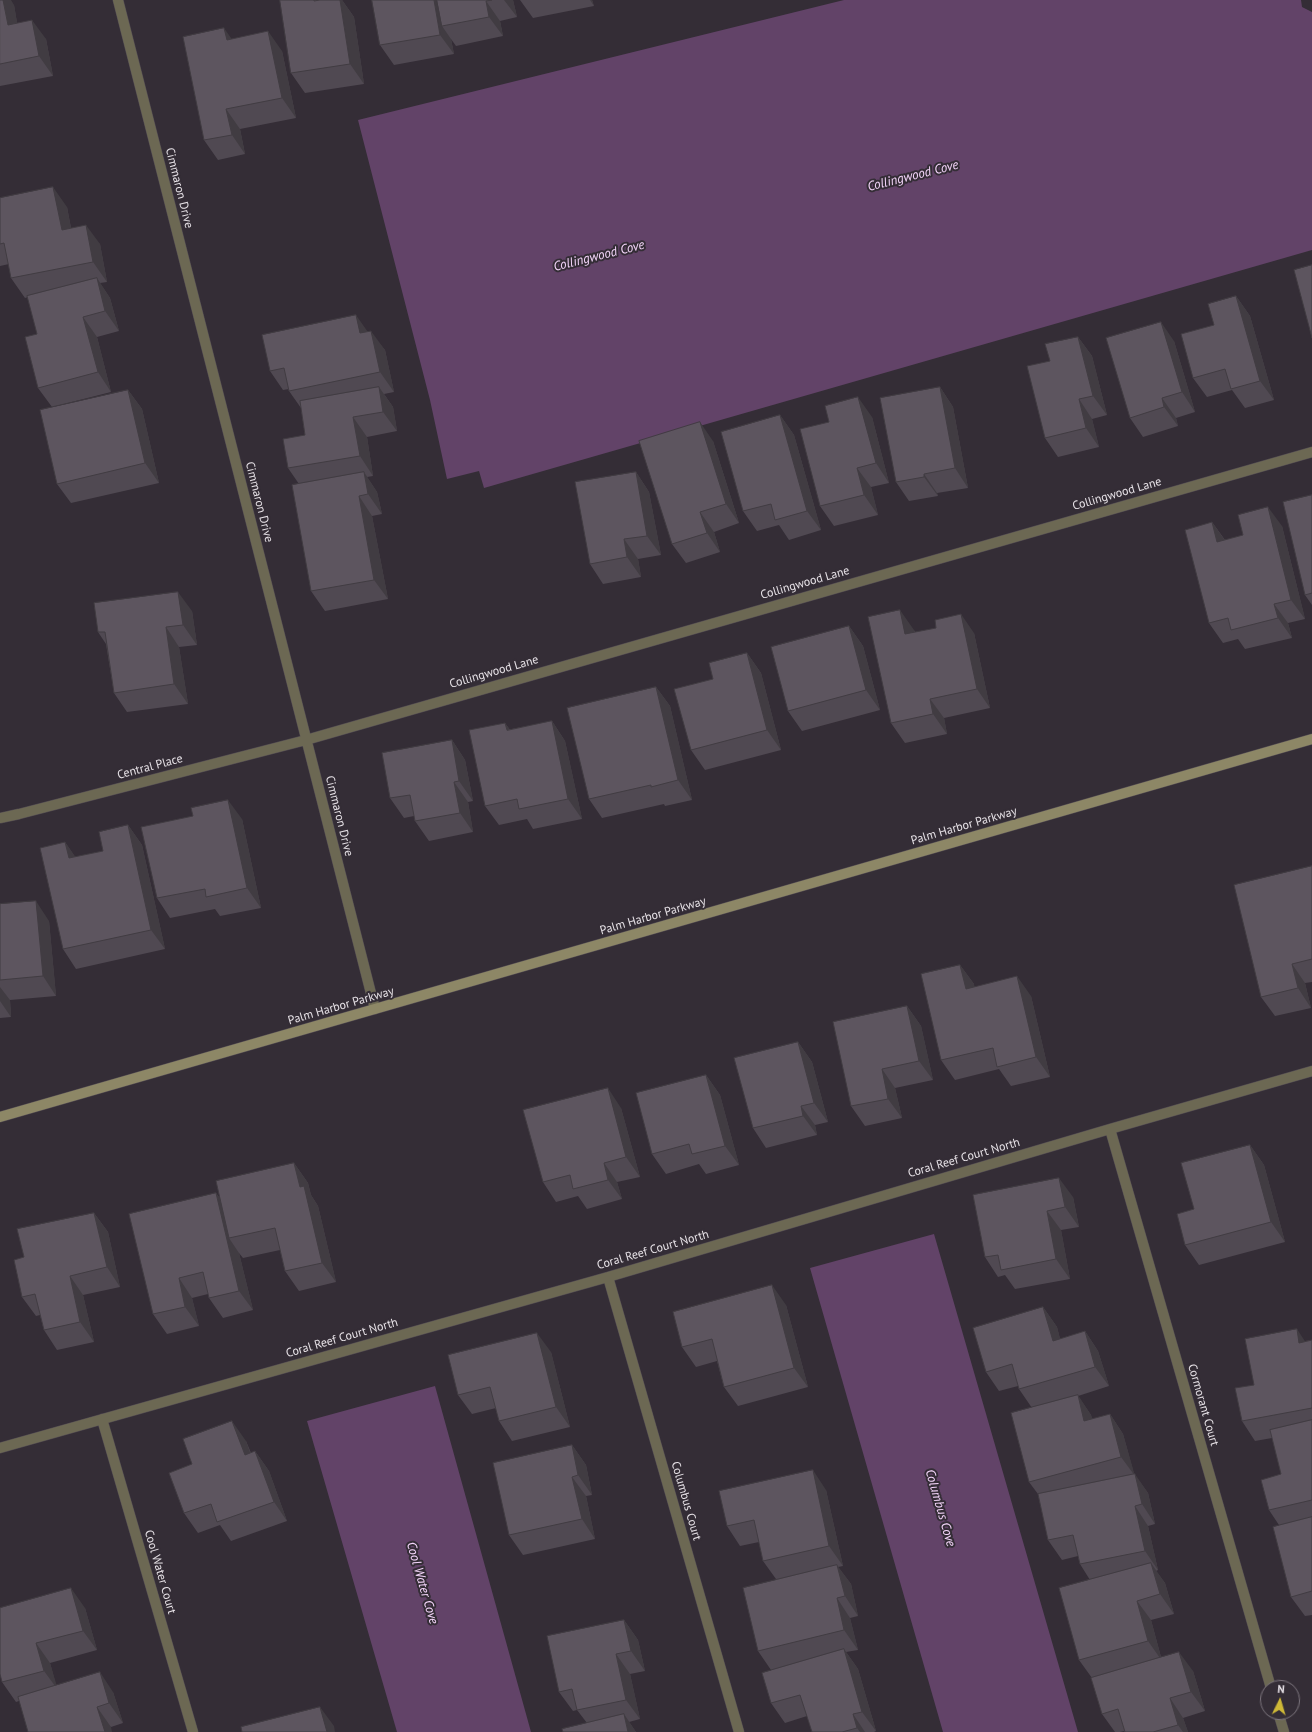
<!DOCTYPE html>
<html>
<head>
<meta charset="utf-8">
<style>
  body { margin:0 }
  #map { position:relative; width:1312px; height:1732px; overflow:hidden; background:#342d36; font-family:"PT Sans",sans-serif }
  canvas { display:block }
  .north { position:absolute; left:1260px; top:1680px; width:40px; height:40px; box-sizing:border-box; background:#342d36; border:1px solid #7c757d; border-radius:50%; rotate:5deg; font-size:11px; font-weight:700; line-height:16px; text-align:center; color:#e7e2e7 }
  .north::after { content:''; display:block; margin:auto; width:14px; height:18px; background:#ceb837; clip-path:polygon(50% 0,100% 100%,50% 72%,0 100%) }
</style>
</head>
<body>
<div id="map">
<canvas width="1312" height="1732"></canvas>
<div class="north">N</div>
</div>
<script>
const ctx = document.querySelector('canvas').getContext('2d');
ctx.lineJoin = 'round';
function fill(path, color) {
  ctx.fillStyle = color;
  ctx.fill(path, 'evenodd');
}
function strokePath(path, color, width, dash) {
  ctx.strokeStyle = color;
  ctx.lineWidth = width;
  ctx.lineCap = dash ? 'butt' : 'round';
  ctx.setLineDash(dash || []);
  ctx.stroke(path);
}
function label(font, color, halo, rows, align = 'center') {
  ctx.font = font + ' "PT Sans",sans-serif';
  ctx.lineWidth = 4;
  ctx.setLineDash([]);
  ctx.textBaseline = 'middle';
  ctx.strokeStyle = halo;
  ctx.fillStyle = color;
  for (const [text, x, y, turn = 0] of rows) {
    ctx.save();
    ctx.translate(x, y);
    ctx.rotate((+turn || 0) * Math.PI / 180);
    ctx.textAlign = isNaN(turn) ? turn : align;
    if (halo) ctx.strokeText(text, 0, 0);
    ctx.fillText(text, 0, 0);
    ctx.restore();
  }
}
fill(new Path2D(`
  M844,0H1301L1302,7L1312,12V250L484,488L479,471L447,479L430,400L358,120Z
  M934,1234L1078,1732H943L810,1268Z
  M435,1386L531,1732H397L307,1421Z`), '#624368');
const street = new Path2D(`
  M118,0L375,1009
  M0,818L19,814L306,740L1312,452
  M1110,1129L1271,1688
  M608,1277L739,1732
  M102,1419L193,1732
  M0,1448L608,1277L1110,1129L1312,1071
  M1278,1712L1284,1732`);
const secondary = new Path2D(`
  M0,1117L1312,739`);
strokePath(street, '#514a52', 11);
strokePath(secondary, '#514a52', 11);
strokePath(street, '#6c6853', 10);
strokePath(secondary, '#8d8766', 10);
fill(new Path2D(`
  M0,0L14,5L17,23L46,39L53,76L0,86Z
  M280,0H342L354,17L364,84L305,93L291,73Z
  M372,0H513L517,17L500,21L503,36L456,46L451,39L454,54L394,65L380,45Z
  M520,0H592L594,6L533,18Z
  M232,39L282,51L296,118L240,129L245,154L218,160L204,140Z
  M0,198L67,207L71,228L100,244L107,282L100,283L110,298L119,331L97,337L111,392L52,407L38,388L37,334L28,297L25,298L11,278L9,264L0,266Z
  M1236,296L1250,316L1274,400L1245,408L1232,390L1207,397L1193,378L1214,325Z
  M368,331L385,350L394,392L384,394L393,407L397,431L367,437L373,476L367,477L377,492L382,514L372,516L388,599L325,611L311,591L299,484L288,468L305,435L301,408L289,391V389L283,390L270,371Z
  M1078,337L1092,356L1107,415L1092,419L1099,447L1058,457L1045,438L1050,361Z
  M1174,341L1195,412L1176,418L1178,426L1143,437L1130,418Z
  M940,387L953,407L968,488L937,493L938,496L909,501L896,482Z
  M128,390L142,409L159,483L71,503L57,484Z
  M780,415L794,435L821,530L789,540L779,525L757,531L743,511Z
  M872,417L889,483L871,487L878,515L834,526L820,506Z
  M713,441L739,523L714,532L720,552L686,563L672,544Z
  M636,472L649,492L661,555L638,559L641,577L603,584L590,564Z
  M1312,495V605L1305,595Z
  M1212,522L1225,540L1282,526L1305,619L1288,623L1292,638L1245,649L1238,639L1223,643L1209,623Z
  M192,611L197,645L179,647L188,704L127,712L114,693L106,644L98,632Z
  M849,626L863,646L880,710L802,731L788,711Z
  M914,630L915,632L974,633L990,708L944,718L947,734L905,743L891,723Z
  M747,653L761,673L781,750L705,770L691,750L713,679Z
  M656,687L670,706L692,800L665,806L664,804L602,818L589,799Z
  M552,721L565,741L582,819L533,829L527,819L499,825L485,806L505,723L510,730Z
  M452,740L465,760L473,801L468,802L473,832L429,841L415,821L414,816L404,818L390,798Z
  M193,816L242,819L261,908L220,916L215,909L170,918L157,898Z
  M128,825L142,845L165,949L76,969L63,949L65,842L75,857L103,851Z
  M1312,866V982L1305,983L1311,1008L1275,1016L1261,997Z
  M0,904L49,921L56,996L10,1000L11,1017L0,1018Z
  M960,965L974,984V987L1031,996L1050,1077L1011,1086L999,1069L955,1080L941,1060Z
  M907,1006L921,1026L933,1080L895,1088L902,1118L865,1126L851,1106Z
  M798,1042L812,1062L828,1122L815,1125L817,1135L766,1148L753,1128Z
  M706,1075L720,1095L739,1165L706,1174L699,1164L666,1174L652,1154Z
  M621,1108L640,1177L617,1182L622,1199L587,1209L578,1196L556,1202L543,1182Z
  M1250,1145L1264,1165L1285,1242L1199,1265L1185,1245L1194,1209Z
  M294,1163L308,1183L311,1195L318,1206L336,1282L299,1291L285,1271L280,1250L243,1258L239,1253L253,1310L223,1318L209,1298L208,1294L192,1298L199,1326L167,1334L153,1314L216,1193L221,1200Z
  M973,1195L1073,1197L1079,1227L1061,1230L1070,1279L1015,1289L1005,1275L998,1277L985,1257Z
  M94,1213L108,1232L120,1287L83,1295L94,1342L57,1350L44,1330L40,1315L36,1316L22,1297L24,1257Z
  M786,1305L808,1387L738,1406L724,1387L717,1361L696,1367L682,1347Z
  M1043,1307L1057,1327L1060,1339L1085,1331L1098,1351L1109,1386L1078,1396L1091,1415L1092,1419L1110,1414L1123,1434L1134,1474L1148,1493L1155,1524L1148,1526L1158,1570L1156,1571L1165,1583L1174,1614L1151,1620L1161,1657L1193,1671L1205,1711L1183,1718L1188,1732H1125L1124,1731L1120,1732H1115L1102,1714L1092,1678L1079,1660L1090,1580L1080,1564L1078,1556L1062,1560L1048,1540L1038,1494L1029,1482L1032,1408L1019,1389L1018,1386L999,1391L986,1372Z
  M1312,1340V1615L1305,1616L1291,1597L1279,1525L1269,1510L1281,1474L1272,1438L1255,1441L1242,1421L1254,1385L1305,1341Z
  M551,1352L570,1427L512,1441L499,1421L496,1408L472,1414L458,1395Z
  M246,1441L251,1453L255,1451L269,1471L287,1521L231,1541L220,1525L198,1533L184,1513Z
  M572,1445L586,1465L592,1495L586,1496L595,1539L523,1555L509,1535Z
  M826,1490L843,1566L838,1567L851,1584L858,1616L850,1618L858,1650L846,1652L858,1669L876,1731L874,1732H812L807,1716L785,1723L771,1703V1670L758,1651L776,1579L763,1561L759,1542L740,1546L727,1526Z
  M0,1608H85L97,1650L50,1663L56,1685L113,1692L123,1723L111,1727L19,1701L16,1702L2,1682Z
  M624,1620L638,1640L645,1671L630,1674L640,1719L629,1722L636,1732H563L587,1723L577,1710L573,1711L559,1692Z`), '#504952');
fill(new Path2D(`
  M3,0H11L14,5L21,44L8,25Z
  M340,0H342L354,17L364,84L350,64Z
  M434,0H444L442,26L451,39L454,54L440,35Z
  M504,0H513L517,17Z
  M590,0H592L594,6Z
  M486,1L500,21L503,36L489,17Z
  M32,20L46,39L53,76L39,56Z
  M224,28L238,48L227,40Z
  M268,31L282,51L296,118L282,98Z
  M226,109L240,129L245,154L232,135Z
  M53,187L67,207L75,250L62,230Z
  M86,225L100,244L107,282L93,262Z
  M97,278L110,298L119,331L105,311Z
  M1236,296L1250,316L1274,400L1260,381Z
  M356,315L370,335L360,333Z
  M83,317L97,337L111,392L98,372Z
  M1161,322L1174,341L1195,412L1182,392Z
  M371,331L385,350L394,392L380,372Z
  M1078,337L1092,356L1107,415L1093,396Z
  M379,387L393,407L397,431L383,412Z
  M940,387L953,407L968,488L955,468Z
  M128,390L142,409L159,483L145,463Z
  M858,397L872,417L889,483L876,463Z
  M1162,398L1176,418L1178,426L1164,407Z
  M1079,399L1092,419L1099,447L1086,428Z
  M780,415L794,435L821,530L807,511Z
  M353,417L367,437L373,476L360,456Z
  M700,422L713,441L739,523L726,504Z
  M857,468L871,487L878,515L864,495Z
  M364,472L377,492L382,514L368,494Z
  M636,472L649,492L661,555L647,536Z
  M924,474L937,493L938,496L924,477Z
  M359,496L372,516L388,599L374,580Z
  M1268,507L1282,526L1305,619L1291,600Z
  M700,512L714,532L720,552L707,533Z
  M1212,522L1226,542H1217Z
  M624,539L638,559L641,577L627,557Z
  M178,592L192,611L197,645L183,625Z
  M1274,604L1288,623L1292,638L1278,618Z
  M900,610L914,630L919,654L905,634Z
  M961,614L974,633L990,708L977,689Z
  M849,626L863,646L880,710L866,690Z
  M166,627L179,647L188,704L174,684Z
  M747,653L761,673L781,750L767,730Z
  M656,687L670,706L692,800L678,780Z
  M930,699L944,718L947,734L933,714Z
  M552,721L565,741L582,819L568,799Z
  M505,723L519,742L507,730Z
  M452,740L465,760L473,801L459,781Z
  M454,782L468,802L473,832L460,813Z
  M228,800L242,819L261,908L247,888Z
  M128,825L142,845L165,949L151,930Z
  M65,842L79,862L69,858Z
  M36,901L49,921L56,996L43,976Z
  M1292,964L1305,983L1311,1008L1298,988Z
  M960,965L974,984L979,1008L966,989Z
  M1017,976L1031,996L1050,1077L1036,1057Z
  M0,987L10,1000L11,1017L0,1001Z
  M907,1006L921,1026L933,1080L919,1061Z
  M798,1042L812,1062L828,1122L814,1103Z
  M882,1069L895,1088L902,1118L888,1099Z
  M706,1075L720,1095L739,1165L725,1146Z
  M608,1088L621,1108L640,1177L626,1157Z
  M801,1106L815,1125L817,1135L803,1116Z
  M1250,1145L1264,1165L1285,1242L1271,1222Z
  M294,1163L308,1183L311,1195L318,1206L336,1282L322,1263L300,1187Z
  M604,1163L617,1182L622,1199L608,1180Z
  M1059,1178L1073,1197L1079,1227L1065,1207Z
  M216,1193L230,1213L229,1238L239,1253L253,1310L239,1291Z
  M1047,1211L1061,1230L1070,1279L1056,1259Z
  M94,1213L108,1232L120,1287L107,1267Z
  M70,1276L83,1295L94,1342L80,1322Z
  M179,1278L192,1298L199,1326L185,1307Z
  M772,1285L786,1305L808,1387L794,1368Z
  M1043,1307L1057,1327L1066,1361L1053,1341Z
  M1297,1329L1310,1349L1299,1343Z
  M1085,1331L1098,1351L1109,1386L1095,1367Z
  M537,1333L551,1352L570,1427L556,1407Z
  M1078,1395L1091,1415L1098,1441L1084,1421Z
  M1110,1414L1123,1434L1135,1476L1121,1457Z
  M232,1421L246,1441L258,1475L245,1455Z
  M572,1445L586,1465L592,1495L578,1475Z
  M255,1451L269,1471L287,1521L274,1502Z
  M813,1470L826,1490L843,1566L829,1546Z
  M1135,1474L1148,1493L1155,1524L1142,1504Z
  M572,1477L586,1496L595,1539L582,1519Z
  M1135,1506L1148,1526L1158,1570L1145,1551Z
  M1151,1563L1165,1583L1174,1614L1160,1594Z
  M837,1565L851,1584L858,1616L845,1596Z
  M71,1588L85,1608L97,1650L83,1631Z
  M837,1598L850,1618L858,1650L844,1630Z
  M1137,1601L1151,1620L1162,1661L1148,1641Z
  M624,1620L638,1640L645,1671L631,1651Z
  M36,1643L50,1663L58,1690L44,1671Z
  M844,1649L858,1669L876,1731L862,1712Z
  M1179,1652L1193,1671L1205,1711L1191,1692Z
  M616,1654L630,1674L640,1719L626,1700Z
  M100,1672L113,1692L123,1723L109,1703Z
  M1170,1698L1183,1718L1188,1732H1183L1178,1725Z
  M97,1707L111,1727L112,1732H105Z
  M320,1707L334,1726L335,1732H327Z
  M624,1714L636,1732H628Z
  M853,1714L865,1732H860L857,1728Z`), '#413c42');
const building = new Path2D(`
  M0,0H3L8,25L32,20L39,56L0,64Z
  M280,0H314V1L320,0H340L350,64L291,73Z
  M372,0H434L440,35L380,45Z
  M437,0H492L486,1L489,17L442,26Z
  M224,28L227,40L268,31L282,98L226,109L232,135L204,140L183,37Z
  M53,187L62,230L86,225L93,262L11,278L4,243L0,244V198Z
  M1312,265V338L1294,270Z
  M97,278L105,311L83,317L98,372L38,388L25,337L37,334L27,296Z
  M1236,296L1260,381L1231,389L1225,369L1193,378L1181,334L1214,325L1208,304Z
  M356,315L360,333L371,331L380,372L289,391L284,368L270,371L262,335Z
  M1161,322L1182,392L1162,398L1164,407L1130,418L1106,338Z
  M1078,337L1093,396L1079,399L1086,428L1045,438L1027,366L1050,361L1045,344Z
  M379,387L383,412L353,417L360,456L288,468L283,439L305,435L300,401Z
  M940,387L955,468L924,474V477L896,482L880,398Z
  M128,390L145,463L57,484L40,410Z
  M858,397L876,463L857,468L864,495L820,506L800,429L829,422L825,406Z
  M780,415L807,511L775,520L771,504L743,511L721,432Z
  M700,422L726,504L700,512L707,533L672,544L639,441Z
  M364,472L368,494L359,496L374,580L311,591L292,485Z
  M636,472L647,536L624,539L627,557L590,564L575,482Z
  M1312,495V593L1305,595L1283,502Z
  M1268,507L1291,600L1274,604L1278,618L1231,630L1228,618L1209,623L1185,530L1212,522L1217,542L1243,535L1238,515Z
  M178,592L183,625L166,627L174,684L114,693L105,632H98L94,603Z
  M900,610L905,634L936,628L935,620L961,614L977,689L930,699L933,714L891,723L868,617Z
  M849,626L866,690L788,711L771,647Z
  M747,653L767,730L691,750L674,689L713,679L709,663Z
  M656,687L678,780L651,787V785L589,799L567,708Z
  M552,721L568,799L519,809L517,799L485,806L469,730L505,723L507,730Z
  M452,740L459,781L454,782L460,813L415,821L410,795L390,798L382,753Z
  M228,800L247,888L206,897L205,889L157,898L141,827L193,816L191,808Z
  M128,825L151,930L63,949L40,848L65,842L69,858L103,851L99,832Z
  M1312,866V959L1292,964L1298,988L1261,997L1234,885Z
  M36,901L43,976L0,980V904Z
  M960,965L966,989L1017,976L1036,1057L997,1067L993,1048L941,1060L921,974Z
  M907,1006L919,1061L882,1069L888,1099L851,1106L833,1022Z
  M798,1042L814,1103L801,1106L803,1116L753,1128L734,1058Z
  M706,1075L725,1146L692,1154L689,1144L652,1154L636,1093Z
  M608,1088L626,1157L604,1163L608,1180L573,1189L570,1175L543,1182L523,1110Z
  M1250,1145L1271,1222L1185,1245L1177,1214L1194,1209L1181,1163Z
  M294,1163L300,1187L304,1186L322,1263L285,1271L275,1228L229,1238L216,1181Z
  M1059,1178L1065,1207L1047,1211L1056,1259L1001,1270L998,1255L985,1257L973,1195Z
  M216,1193L239,1291L209,1298L203,1272L179,1278L185,1307L153,1314L129,1214Z
  M94,1213L107,1267L70,1276L80,1322L44,1330L35,1294L22,1297L14,1260L24,1257L17,1229Z
  M772,1285L794,1368L724,1387L712,1339L682,1347L673,1312Z
  M1043,1307L1053,1341L1085,1331L1095,1367L1019,1389L1012,1364L986,1372L973,1328Z
  M1297,1329L1299,1343L1312,1340V1408L1242,1421L1235,1388L1254,1385L1245,1339Z
  M537,1333L556,1407L499,1421L490,1387L458,1395L448,1355Z
  M1078,1395L1084,1421L1110,1414L1121,1457L1029,1482L1011,1413Z
  M1312,1420V1500L1269,1510L1261,1480L1281,1474L1270,1430Z
  M232,1421L245,1455L255,1451L274,1502L217,1522L211,1504L184,1513L169,1473L192,1464L183,1439Z
  M572,1445L578,1475L572,1477L582,1519L509,1535L493,1463Z
  M813,1470L829,1546L763,1561L754,1520L727,1526L719,1491Z
  M1135,1474L1142,1504L1135,1506L1145,1551L1080,1564L1073,1535L1048,1540L1038,1494Z
  M1312,1517V1591L1291,1597L1273,1527Z
  M1151,1563L1160,1594L1137,1601L1148,1641L1079,1660L1059,1588Z
  M837,1565L845,1596L837,1598L844,1630L758,1651L743,1588Z
  M71,1588L83,1631L36,1643L44,1671L2,1682L0,1674V1608Z
  M624,1620L631,1651L616,1654L626,1700L577,1710L572,1689L559,1692L547,1636Z
  M844,1649L862,1712L853,1714L857,1728L842,1732H812L800,1695L771,1703L762,1673Z
  M1179,1652L1191,1692L1170,1698L1178,1725L1153,1732H1125L1118,1709L1102,1714L1091,1678Z
  M100,1672L109,1703L97,1707L105,1732H28L18,1697Z
  M320,1707L327,1732H242L241,1727Z
  M624,1714L628,1732H563L562,1729Z`);
fill(building, '#5d555f');
strokePath(building, '#413c42', 1);
label('12px', '#e7e2e7', '#342d36', [
  ["Cimmaron Drive",179,188,76],
  ["Collingwood Lane",1117,494,-16],
  ["Cimmaron Drive",259,502,76],
  ["Collingwood Lane",805,583,-16],
  ["Collingwood Lane",494,672,-16],
  ["Central Place",150,767,-15],
  ["Cimmaron Drive",339,816,76],
  ["Palm Harbor Parkway",964,826,-16],
  ["Palm Harbor Parkway",653,916,-16],
  ["Palm Harbor Parkway",341,1006,-16],
  ["Coral Reef Court North",964,1158,-16],
  ["Coral Reef Court North",653,1250,-16],
  ["Coral Reef Court North",342,1338,-16],
  ["Cormorant Court",1203,1405,74],
  ["Columbus Court",686,1501,74],
  ["Cool Water Court",160,1572,74]
]);
label('italic 13px', '#f5d6fb', '#342d36', [
  ["Collingwood Cove",913,176,-14],
  ["Collingwood Cove",599,256,-14],
  ["Columbus Cove",940,1508,74],
  ["Cool Water Cove",422,1583,74]
]);
</script>
</body>
</html>
